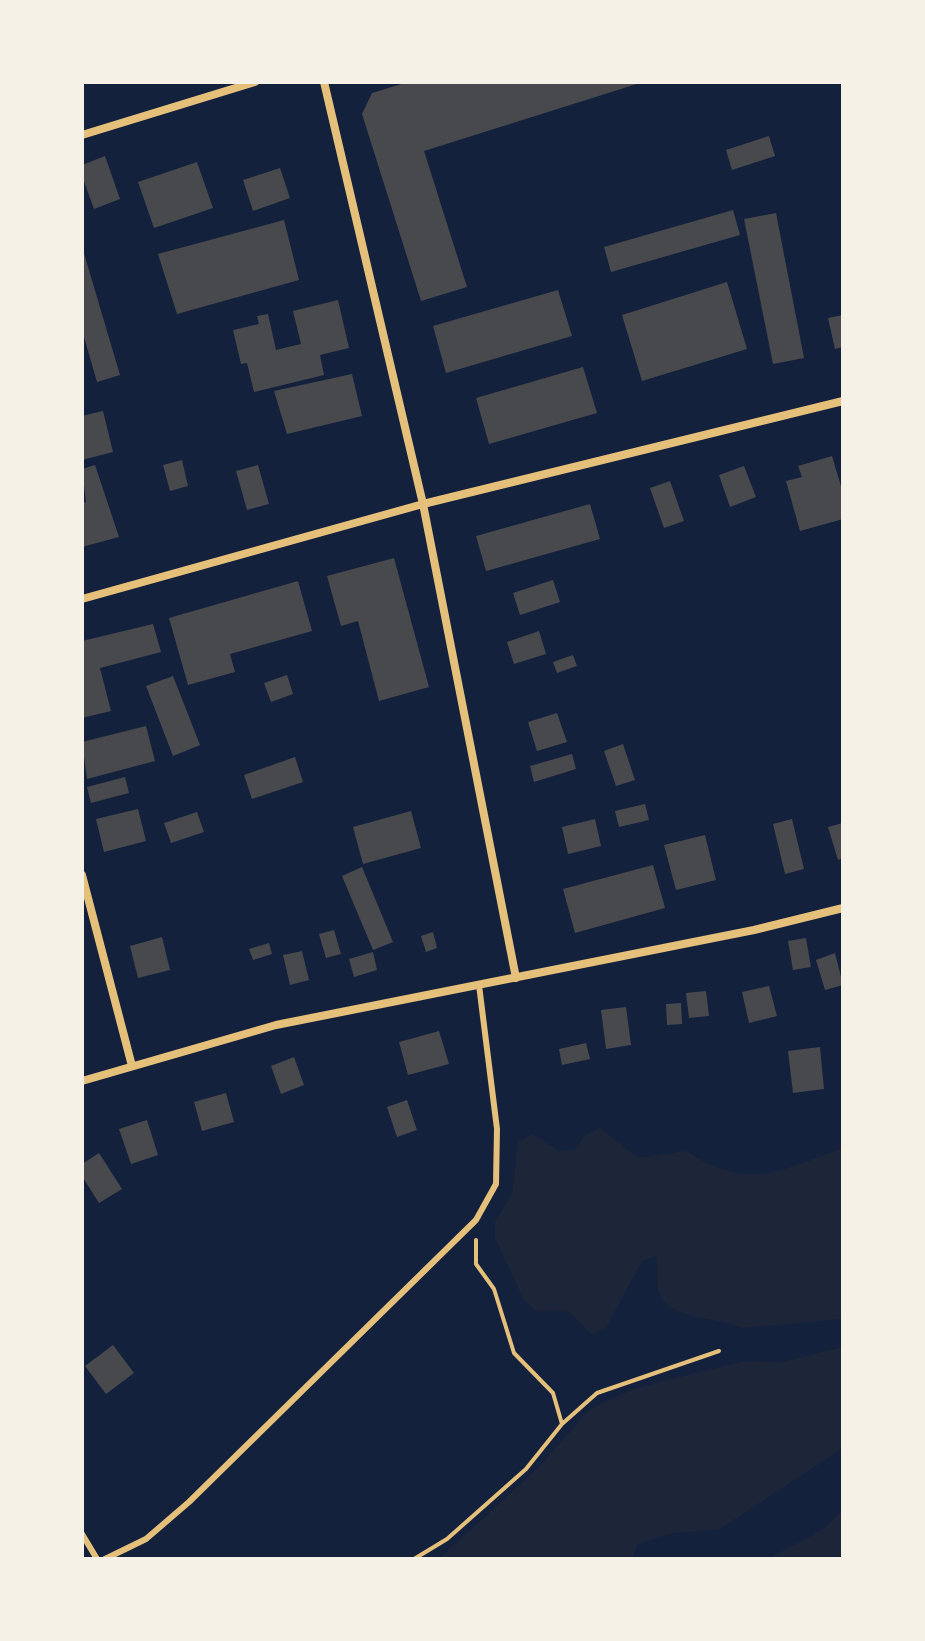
<!DOCTYPE html>
<html>
<head>
<meta charset="utf-8">
<style>
  body { margin:0 }
  #map { position:relative; width:925px; height:1641px; overflow:hidden; background:#14213d; font-family:Arial,sans-serif }
  canvas { display:block }
  .frame { position:absolute; inset:0; border:84px solid #f6f1e7; pointer-events:none }
</style>
</head>
<body>
<div id="map">
<canvas width="925" height="1641"></canvas>
<div class="frame"></div>
</div>
<script>
const ctx = document.querySelector('canvas').getContext('2d');
ctx.lineJoin = 'round';
function fill(path, color) {
  ctx.fillStyle = color;
  ctx.fill(path, 'evenodd');
}
function strokePath(path, color, width, dash) {
  ctx.strokeStyle = color;
  ctx.lineWidth = width;
  ctx.lineCap = dash ? 'butt' : 'round';
  ctx.setLineDash(dash || []);
  ctx.stroke(path);
}
fill(new Path2D(`
  M600,1128L638,1158L686,1151C748,1191 780,1171 843,1148V1319L742,1328C718,1315 666,1323 658,1289C656,1278 658,1266 656,1256L642,1261L605,1329L591,1334L568,1311H536L524,1300L495,1238V1222L512,1194L518,1143L532,1134L559,1151L575,1150L584,1136Z
  M843,1347V1448L720,1529L673,1533L638,1544L632,1559H439L539,1467L589,1410L633,1389L699,1372L747,1361L782,1362Z
  M843,1510V1559H768L822,1530Z`), '#1d2539');
fill(new Path2D(`
  M408,82H640V83L424,151L467,287L421,301L362,114L372,93Z
  M769,136L775,156L732,170L726,150Z
  M105,156L120,199L94,209L82,176V165Z
  M197,162L213,208L154,228L138,182Z
  M280,168L290,198L253,211L243,180Z
  M733,210L740,235L611,272L604,247Z
  M776,213L804,358L773,364L744,219Z
  M284,220L299,280L177,314L158,254Z
  M83,250L120,375L97,382L82,330Z
  M727,282L747,349L642,381L622,315Z
  M558,290L572,336L446,373L433,326Z
  M338,300L349,348L320,355L324,375L254,392L247,363L241,364L233,330L259,324L257,316L268,314L276,350L301,344L293,311Z
  M843,315V347L835,349L828,318Z
  M583,367L597,413L489,444L476,398Z
  M352,374L362,416L287,434L274,391Z
  M103,411L113,452L82,460V416Z
  M832,456L843,493V519L800,531L786,481L802,477L798,466Z
  M182,460L188,486L170,491L163,465Z
  M95,465L119,537L82,547V503L86,502L82,469Z
  M258,465L269,504L247,510L236,471Z
  M744,466L756,497L730,507L719,475Z
  M670,481L684,521L664,528L650,488Z
  M590,504L600,539L486,571L476,536Z
  M394,558L429,687L379,701L358,621L341,626L327,576Z
  M553,580L560,602L520,615L513,593Z
  M298,581L312,631L230,654L235,672L188,685L169,618Z
  M153,624L161,652L100,668L111,711L82,718V641Z
  M539,631L546,654L514,664L507,642Z
  M573,655L577,666L557,673L553,662Z
  M287,675L293,694L271,702L264,683Z
  M173,676L200,745L173,756L146,686Z
  M557,713L567,742L537,751L528,722Z
  M146,726L155,761L87,779L82,742Z
  M623,744L635,780L616,786L604,751Z
  M572,754L576,769L534,782L530,766Z
  M295,757L303,782L252,799L244,775Z
  M125,777L129,793L91,803L87,787Z
  M645,804L649,820L619,827L615,811Z
  M138,809L146,841L104,852L96,819Z
  M411,811L421,848L363,864L353,827Z
  M197,812L204,832L171,843L164,823Z
  M595,819L601,846L568,854L562,827Z
  M792,819L804,869L785,874L773,824Z
  M843,823V858L838,860L828,827Z
  M705,835L716,880L676,890L664,845Z
  M653,865L665,908L575,933L563,889Z
  M362,867L393,942L373,950L342,876Z
  M334,930L341,954L326,958L319,934Z
  M433,932L437,948L426,952L421,936Z
  M162,937L170,970L138,978L130,946Z
  M806,938L811,967L793,970L788,941Z
  M269,943L272,954L253,960L249,949Z
  M302,951L309,980L290,985L283,955Z
  M373,952L377,970L354,977L349,959Z
  M835,953L843,985L825,990L816,960Z
  M769,986L777,1016L749,1023L742,992Z
  M706,991L709,1016L689,1018L686,993Z
  M681,1003L682,1024L667,1025L666,1004Z
  M626,1007L631,1045L606,1049L601,1010Z
  M439,1031L449,1064L408,1075L399,1042Z
  M586,1043L590,1059L562,1065L559,1049Z
  M820,1047L824,1089L793,1093L788,1051Z
  M294,1057L304,1085L281,1094L271,1066Z
  M226,1093L234,1122L202,1131L194,1102Z
  M407,1100L417,1130L397,1137L387,1107Z
  M147,1120L158,1155L131,1164L119,1129Z
  M99,1153L122,1189L99,1203L82,1176V1164Z
  M113,1345L134,1373L106,1394L85,1366Z`), '#48494c');
strokePath(new Path2D(`
  M476,1240V1264L494,1289L514,1353L553,1393L562,1424
  M414,1559L447,1539L526,1469L562,1424L597,1393L719,1351`), '#e5c07b', 4);
strokePath(new Path2D(`
  M82,1534L97,1559
  M105,1559L146,1539L189,1502L476,1220L496,1184L497,1129L479,985`), '#e5c07b', 6);
strokePath(new Path2D(`
  M324,82L423,504L516,978
  M82,135L255,82
  M82,599L423,504L843,401
  M82,875L132,1066
  M82,1081L276,1025L754,930L843,908`), '#e5c07b', 8);
</script>
</body>
</html>
